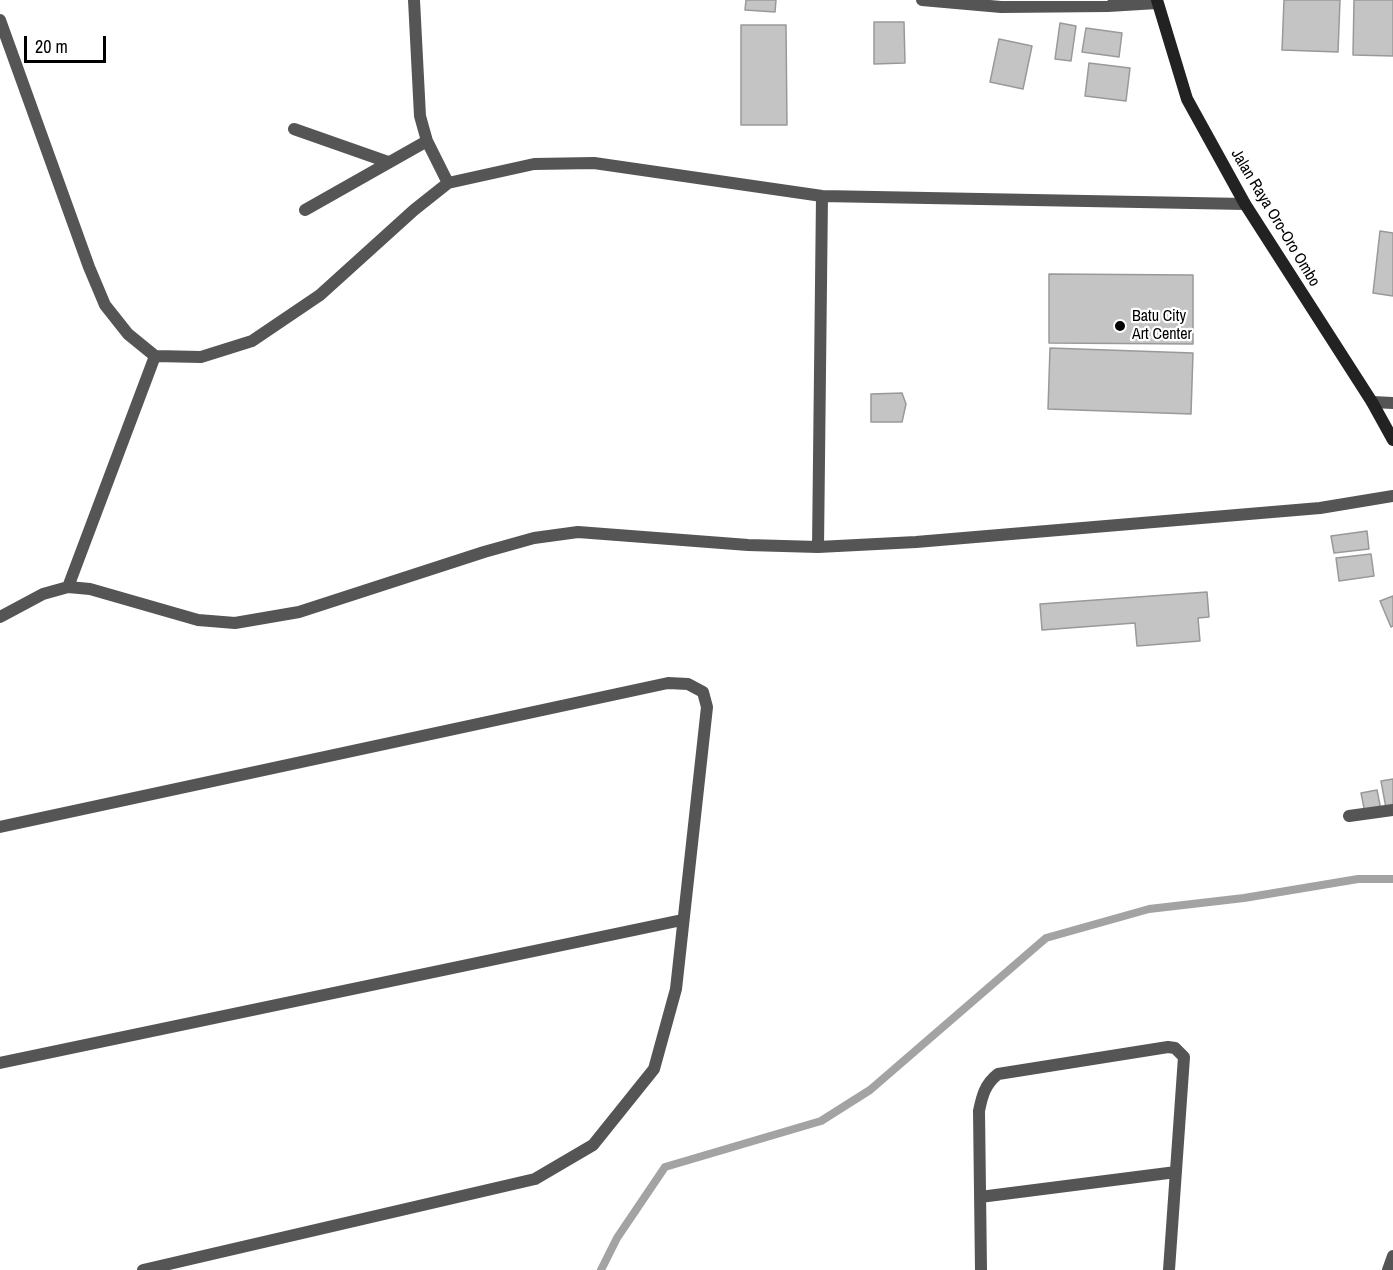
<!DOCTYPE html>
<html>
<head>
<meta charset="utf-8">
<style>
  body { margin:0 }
  #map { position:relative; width:1393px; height:1270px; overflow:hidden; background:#fff; font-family:"Archivo Narrow",sans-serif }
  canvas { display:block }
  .scale { position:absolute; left:24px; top:36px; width:82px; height:27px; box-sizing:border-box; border:3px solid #000; border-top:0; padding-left:8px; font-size:18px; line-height:21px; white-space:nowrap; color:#000; -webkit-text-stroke:4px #fff; paint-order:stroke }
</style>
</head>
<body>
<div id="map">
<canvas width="1393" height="1270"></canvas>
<div class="scale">20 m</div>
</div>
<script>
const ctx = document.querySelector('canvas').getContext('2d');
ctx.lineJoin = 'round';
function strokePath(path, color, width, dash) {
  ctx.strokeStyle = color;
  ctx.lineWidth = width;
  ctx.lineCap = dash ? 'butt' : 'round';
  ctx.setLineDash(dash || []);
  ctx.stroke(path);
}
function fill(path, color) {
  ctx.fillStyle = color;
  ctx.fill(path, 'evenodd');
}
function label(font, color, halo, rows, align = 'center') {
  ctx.font = font + ' "Archivo Narrow",sans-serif';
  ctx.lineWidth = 4.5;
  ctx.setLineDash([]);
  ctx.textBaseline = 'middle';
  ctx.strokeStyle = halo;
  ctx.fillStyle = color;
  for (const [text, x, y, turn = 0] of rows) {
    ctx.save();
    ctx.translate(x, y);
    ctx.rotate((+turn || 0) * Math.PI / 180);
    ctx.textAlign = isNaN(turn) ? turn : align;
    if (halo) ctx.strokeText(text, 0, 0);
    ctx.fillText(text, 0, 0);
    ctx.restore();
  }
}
strokePath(new Path2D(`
  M601,1270L617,1238L665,1167L821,1121L870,1090L1046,938L1149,909L1244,898L1358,879H1393`), '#a3a3a3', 8);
const building = new Path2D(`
  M746,0H776L775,12L745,10Z
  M1284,0H1340L1338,52L1282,50Z
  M1354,0H1393V56L1353,55Z
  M874,22H904L905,63L874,64Z
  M1060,23L1076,26L1071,61L1055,59Z
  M741,25H786L787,125H741Z
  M1086,28L1122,33L1119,57L1082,52Z
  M999,39L1032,46L1023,89L990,82Z
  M1089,63L1130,68L1126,101L1085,96Z
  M1380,231L1393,233V296L1373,293Z
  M1049,274L1193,275V344L1049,343Z
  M1050,348L1193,353L1191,414L1048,409Z
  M902,393L906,404L902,422H871V394Z
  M1367,531L1369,549L1334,553L1331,536Z
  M1371,554L1374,576L1339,581L1336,558Z
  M1207,592L1209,617L1198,618L1200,641L1137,646L1135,623L1042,630L1040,604Z
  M1393,596V626L1391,627L1380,601Z
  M1393,779V807L1386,808L1381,781Z
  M1377,790L1381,810L1365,813L1361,793Z`);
fill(building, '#c4c4c4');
strokePath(building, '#999', 1.5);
strokePath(new Path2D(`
  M414,0L420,116L427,141L448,183
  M0,20L89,267L105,305L128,334L155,356L201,357L252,341L320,295L414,210L448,183L534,164L594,163L822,196L1245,204
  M294,129L388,162
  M305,210L427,141
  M818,547L822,196
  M68,587L155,356
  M0,617L43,594L68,587L90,589L198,620L235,623L299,612L484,552L534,538L578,532L748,545L818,547L916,542L1320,508L1393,496
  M0,827L668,683L688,684L703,692L707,707L676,989L654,1069L593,1145L535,1179L143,1270
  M0,1063L682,920`), '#555', 12);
strokePath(new Path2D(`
  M922,0L1001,7L1108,6L1157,3
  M1349,816L1393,810
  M980,1197L1176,1172
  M981,1270L979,1111C982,1096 985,1084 998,1074L1168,1047L1175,1048L1184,1057L1169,1270
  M1388,1270L1393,1256`), '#555', 12);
strokePath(new Path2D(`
  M1372,402L1393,403`), '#555', 12);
strokePath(new Path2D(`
  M1157,0L1187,99L1245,204L1372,402L1393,440`), '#222', 12);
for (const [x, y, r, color] of [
  [1120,326,6,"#000"]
]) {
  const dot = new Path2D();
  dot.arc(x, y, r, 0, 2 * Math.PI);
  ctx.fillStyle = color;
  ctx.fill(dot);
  strokePath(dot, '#fff', 2);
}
label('16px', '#000', '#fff', [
  ["Jalan Raya Oro-Oro Ombo",1275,218,59]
]);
label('16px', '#000', '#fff', [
  ["Batu City",1132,317],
  ["Art Center",1132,335]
], 'left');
</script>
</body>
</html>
